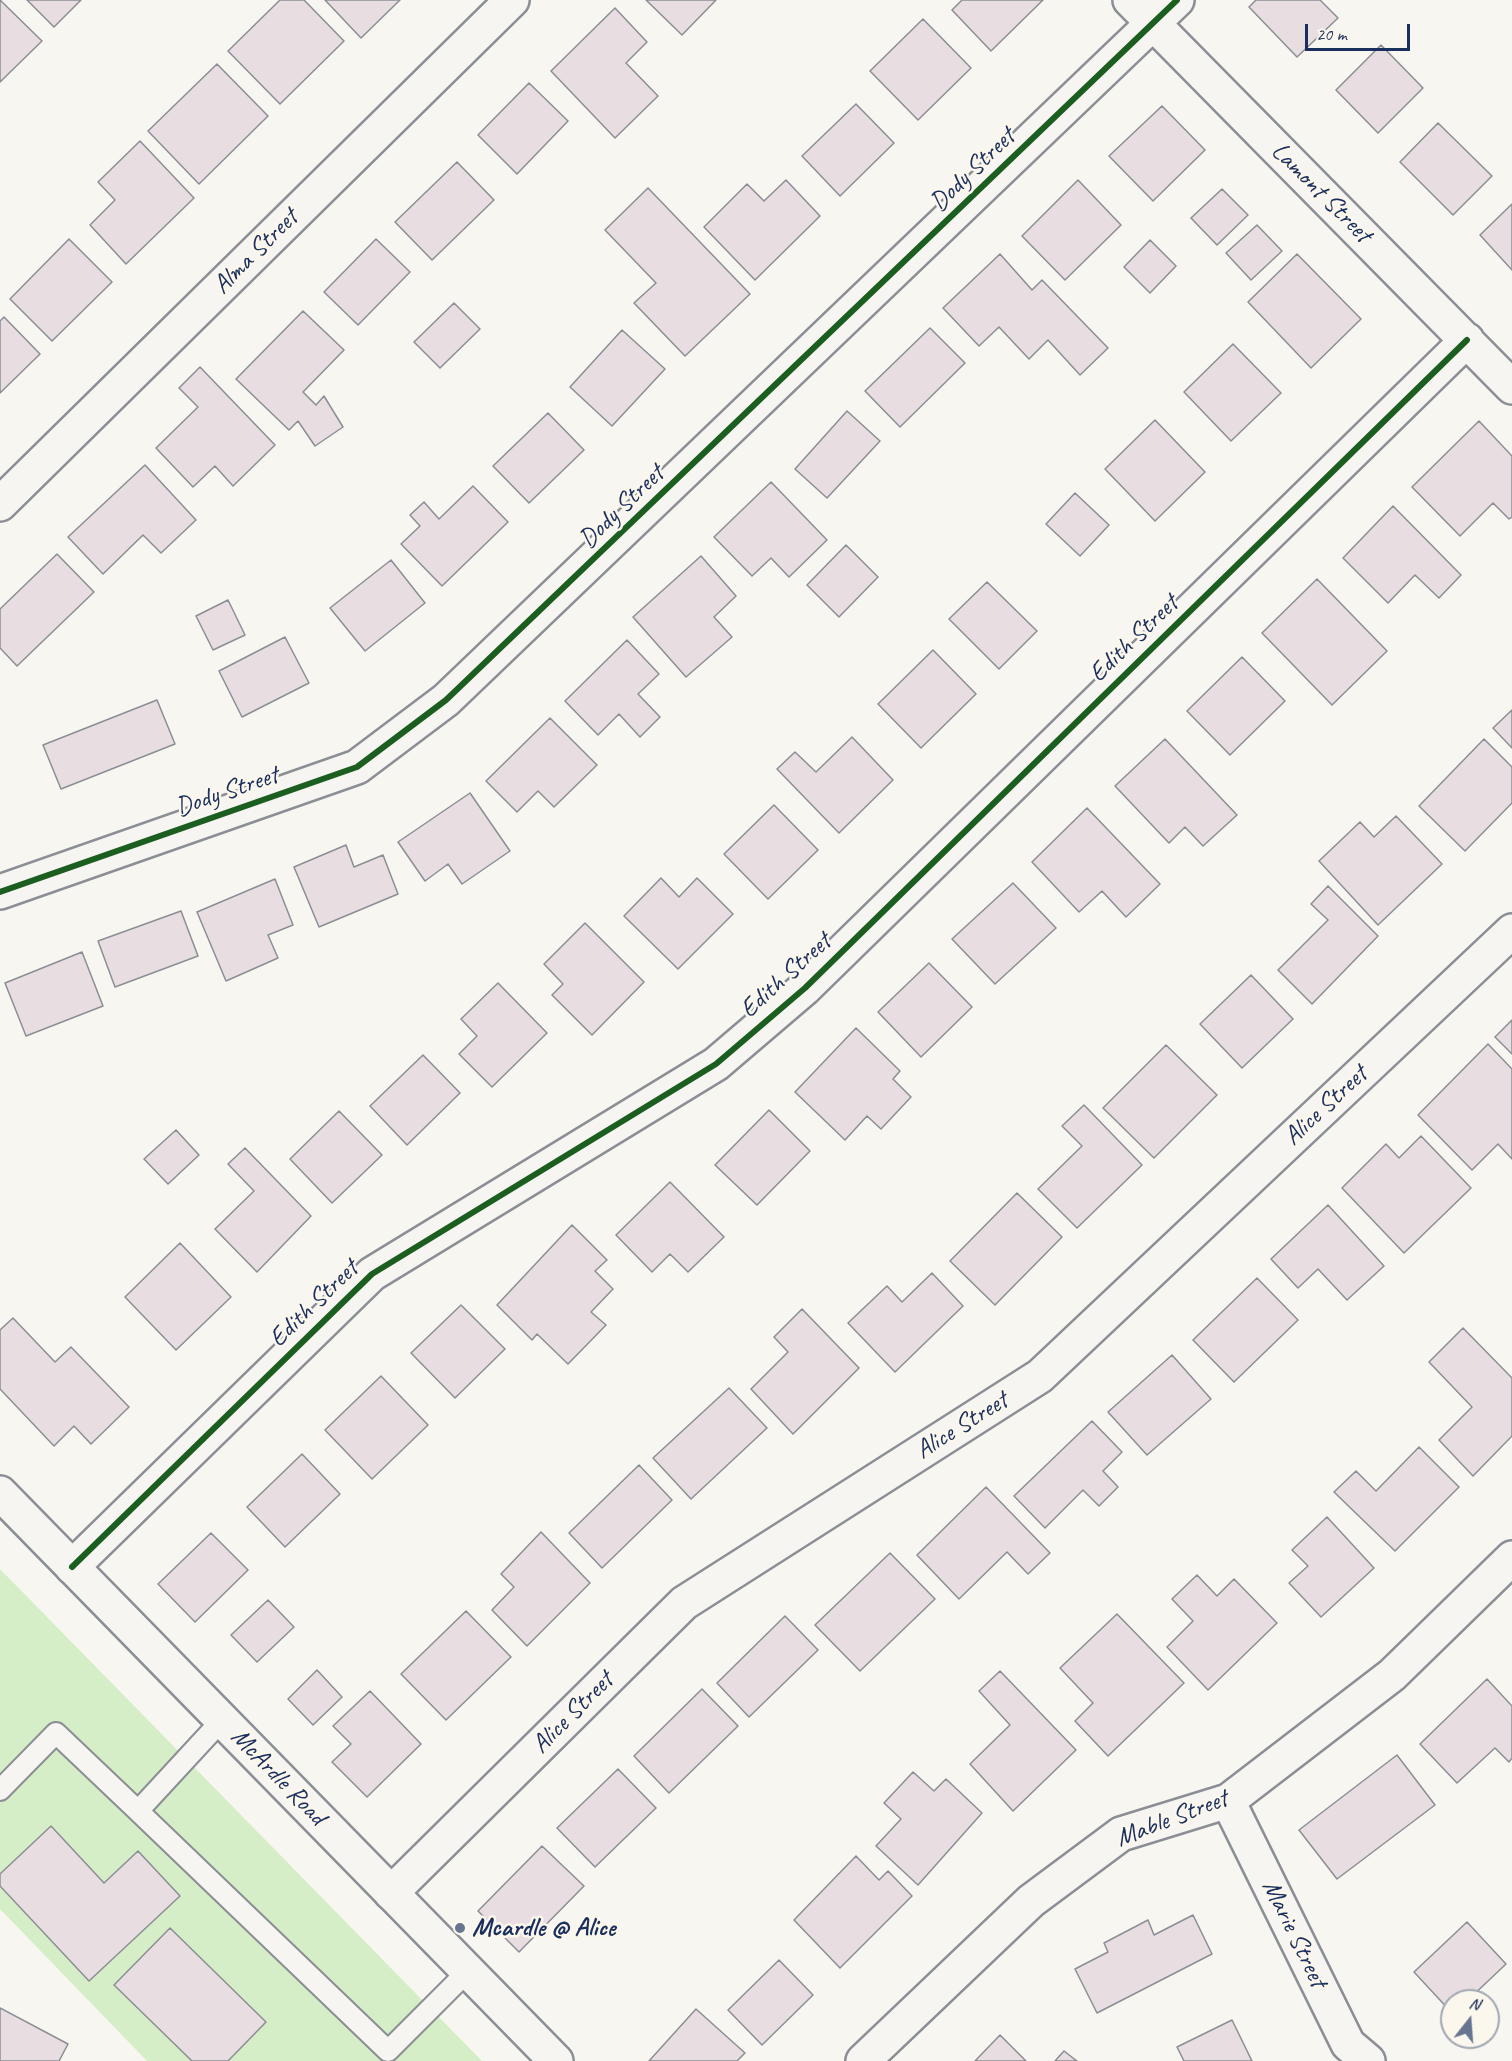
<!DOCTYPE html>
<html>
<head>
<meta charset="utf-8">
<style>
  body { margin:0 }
  #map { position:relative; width:1512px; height:2061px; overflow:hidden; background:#f8f6f0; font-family:Caveat,sans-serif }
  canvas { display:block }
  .north { position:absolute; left:1440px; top:1989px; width:60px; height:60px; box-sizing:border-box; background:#fbf7ec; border:2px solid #a1a7b3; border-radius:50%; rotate:17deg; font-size:16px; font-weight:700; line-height:24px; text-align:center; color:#1b2f5e }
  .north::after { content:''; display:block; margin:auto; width:21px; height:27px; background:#687591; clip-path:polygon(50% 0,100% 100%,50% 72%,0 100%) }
  .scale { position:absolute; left:1305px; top:24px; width:105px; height:27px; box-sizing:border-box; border:3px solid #1b2f5e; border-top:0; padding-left:8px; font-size:18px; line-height:21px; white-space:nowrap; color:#1b2f5e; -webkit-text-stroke:4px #fbf7ec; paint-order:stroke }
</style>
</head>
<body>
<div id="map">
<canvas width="1512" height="2061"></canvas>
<div class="north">N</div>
<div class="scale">20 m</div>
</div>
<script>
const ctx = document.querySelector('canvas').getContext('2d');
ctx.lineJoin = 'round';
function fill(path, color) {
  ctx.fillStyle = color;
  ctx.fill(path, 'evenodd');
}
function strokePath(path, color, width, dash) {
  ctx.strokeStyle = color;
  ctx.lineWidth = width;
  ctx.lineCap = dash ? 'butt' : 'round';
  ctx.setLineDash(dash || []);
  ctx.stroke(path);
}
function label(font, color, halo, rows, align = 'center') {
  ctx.font = font + ' Caveat,sans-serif';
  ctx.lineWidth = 5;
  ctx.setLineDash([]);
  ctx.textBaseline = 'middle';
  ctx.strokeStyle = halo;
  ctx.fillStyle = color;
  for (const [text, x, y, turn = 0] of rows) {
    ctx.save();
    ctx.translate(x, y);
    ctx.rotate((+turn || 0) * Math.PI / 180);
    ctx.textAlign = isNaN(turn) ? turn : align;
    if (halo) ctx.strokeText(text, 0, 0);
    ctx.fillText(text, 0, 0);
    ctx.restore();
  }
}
fill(new Path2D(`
  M0,1569L482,2061H147L0,1909Z`), '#d6eec7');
const building = new Path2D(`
  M0,0L42,41L0,82Z
  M27,0H81L54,27Z
  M280,0H304L344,41L280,104L228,51Z
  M325,0H400L361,38Z
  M646,0H716L682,35Z
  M962,0H1043L991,51L952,10Z
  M1256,0H1320L1338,18L1297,57L1249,7Z
  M615,8L647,42L626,63L658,96L615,138L551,71Z
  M923,19L971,68L918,120L870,71Z
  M1381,45L1423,88L1378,133L1336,90Z
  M217,64L268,116L199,184L148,131Z
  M529,83L568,121L517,174L478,135Z
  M856,104L894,143L840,196L802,156Z
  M1162,106L1205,150L1153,201L1109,156Z
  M1438,123L1492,176L1453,215L1400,162Z
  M140,141L194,198L126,264L90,225L115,200L98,182Z
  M457,162L494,200L432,260L395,222Z
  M786,180L820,216L755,280L704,227L747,184L764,201Z
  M1078,180L1121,225L1065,280L1022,236Z
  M648,188L750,294L685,356L634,303L656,283L605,230Z
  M1222,189L1248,215L1217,245L1191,218Z
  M1512,204V270L1480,235Z
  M1257,225L1282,251L1251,280L1226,253Z
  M69,239L112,282L52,341L10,299Z
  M376,239L410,272L358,325L324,292Z
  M1150,240L1176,266L1150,293L1124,267Z
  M1000,254L1032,290L1042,280L1108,348L1080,375L1048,340L1029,359L999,327L979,346L943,308Z
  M1297,254L1361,319L1311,368L1248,302Z
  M454,303L480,329L440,368L414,342Z
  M303,311L344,350L303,392L316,405L324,396L343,427L315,446L298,421L289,430L236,379Z
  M4,317L40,354L0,393V321Z
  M930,328L965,363L900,427L865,391Z
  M622,330L665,369L612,426L570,387Z
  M1233,344L1281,393L1231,441L1184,392Z
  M200,367L275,445L233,486L215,466L193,487L156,448L198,407L179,388Z
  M847,411L880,441L827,498L795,469Z
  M548,413L584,450L529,503L493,466Z
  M1155,420L1205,472L1155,521L1105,469Z
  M1479,421L1512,456V517L1509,519L1493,503L1460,536L1412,487Z
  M145,465L196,520L161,553L143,535L103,574L68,537Z
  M771,482L827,540L789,577L771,558L752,576L714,537Z
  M473,486L508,522L442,586L401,544L420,526L410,515L424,502L439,519Z
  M1075,493L1109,525L1080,556L1046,524Z
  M1393,506L1461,575L1439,598L1415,575L1388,603L1343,558Z
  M846,545L878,577L839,617L807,585Z
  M57,554L94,592L17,666L0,648V609Z
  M701,556L736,596L714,617L732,637L686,677L633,617Z
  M391,560L425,603L365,651L330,608Z
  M1317,579L1387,651L1332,705L1262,633Z
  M987,582L1037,631L999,669L949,619Z
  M228,600L245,635L213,650L196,616Z
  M285,637L309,683L242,717L219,671Z
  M627,640L659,674L638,694L660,717L640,737L619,714L598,735L565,701Z
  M933,650L976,694L921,748L878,704Z
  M1242,657L1285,701L1230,755L1187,711Z
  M157,700L175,744L61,789L43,745Z
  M1512,710V748L1493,728Z
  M550,718L597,765L554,807L538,791L517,812L486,781Z
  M852,737L893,780L839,833L777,769L795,752L816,772Z
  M1165,739L1237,815L1203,846L1185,827L1169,843L1115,786Z
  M1484,739L1512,767V803L1465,851L1419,806Z
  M470,793L510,851L462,884L448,864L425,881L398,842Z
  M774,805L818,850L768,899L724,854Z
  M1087,808L1160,884L1126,917L1102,891L1079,912L1032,862Z
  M1396,816L1442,864L1378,925L1319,861L1360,822L1374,837Z
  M346,845L354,867L383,855L398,894L319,927L294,867Z
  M661,878L679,897L697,878L733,914L678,969L624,916Z
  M275,879L293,925L268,935L278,958L226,981L197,912Z
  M1013,883L1056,928L995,984L952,939Z
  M1328,886L1378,936L1312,1004L1278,970L1328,920L1311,904Z
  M181,911L198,956L115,987L98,941Z
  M585,923L644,982L592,1035L552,995L563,984L544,964Z
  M82,952L103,1006L26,1036L5,983Z
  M929,963L972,1007L921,1057L878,1012Z
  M1251,975L1293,1019L1242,1068L1200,1024Z
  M498,983L547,1033L492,1087L459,1054L477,1036L461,1019Z
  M1512,1020V1054L1495,1037Z
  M856,1028L900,1071L893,1079L911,1097L881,1129L867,1116L845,1140L795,1092Z
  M1488,1044L1512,1069V1159L1498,1144L1472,1170L1418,1115Z
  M1166,1045L1217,1095L1154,1158L1103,1108Z
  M423,1055L460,1093L407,1145L370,1106Z
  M1084,1105L1142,1165L1077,1228L1038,1189L1082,1146L1062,1126Z
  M769,1110L810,1151L757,1205L715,1165Z
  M339,1111L382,1155L332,1203L290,1159Z
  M176,1130L199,1155L168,1184L144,1159Z
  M1421,1136L1471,1188L1404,1253L1342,1188L1386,1144L1399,1158Z
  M245,1148L311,1216L257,1272L215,1229L254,1191L228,1164Z
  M670,1182L724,1237L688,1272L670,1254L652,1272L616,1235Z
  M1017,1193L1062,1237L995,1305L950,1261Z
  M1328,1205L1384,1266L1347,1300L1318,1269L1298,1288L1271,1259Z
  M572,1225L607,1260L595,1271L613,1289L591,1312L606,1325L568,1364L537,1334L532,1340L497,1305Z
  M180,1243L231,1297L176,1350L125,1297Z
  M932,1273L963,1306L895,1372L848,1323L887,1286L902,1302Z
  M1257,1278L1298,1320L1234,1382L1193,1340Z
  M461,1305L505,1349L455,1398L411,1353Z
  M802,1309L859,1368L793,1434L751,1389L788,1352L774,1337Z
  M13,1318L55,1362L71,1347L129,1407L91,1444L74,1426L54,1446L0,1389V1330Z
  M1463,1328L1512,1378V1436L1473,1476L1439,1440L1472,1407L1429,1362Z
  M1172,1355L1211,1399L1147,1455L1108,1412Z
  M381,1376L428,1425L372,1479L325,1430Z
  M729,1388L767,1428L691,1499L653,1458Z
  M1092,1421L1122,1452L1103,1471L1118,1487L1099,1506L1083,1490L1045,1528L1014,1496Z
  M1419,1447L1459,1487L1395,1551L1334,1492L1356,1471L1376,1491Z
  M302,1454L340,1494L285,1547L247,1507Z
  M639,1465L672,1500L602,1568L569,1533Z
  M986,1487L1050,1553L1028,1574L1007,1552L959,1599L917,1555Z
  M1327,1517L1374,1568L1321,1617L1289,1583L1308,1566L1292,1550Z
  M541,1532L590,1583L527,1646L492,1610L514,1587L501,1574Z
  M211,1533L248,1570L195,1622L158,1584Z
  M890,1553L935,1599L860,1671L815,1625Z
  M1197,1575L1217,1596L1234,1579L1277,1623L1208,1690L1167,1647L1193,1621L1172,1599Z
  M268,1600L294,1627L257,1662L231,1635Z
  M466,1611L511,1657L446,1720L401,1674Z
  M1117,1614L1184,1683L1108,1756L1075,1721L1093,1703L1060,1668Z
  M785,1616L818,1650L749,1717L717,1683Z
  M317,1670L342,1697L313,1725L288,1699Z
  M1000,1671L1076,1750L1013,1811L970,1764L1010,1725L979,1691Z
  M1487,1679L1512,1706V1758L1509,1762L1495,1748L1457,1783L1420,1744Z
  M702,1689L738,1726L669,1793L634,1756Z
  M370,1691L421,1744L367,1797L332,1762L351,1744L333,1726Z
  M1397,1755L1435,1805L1337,1879L1299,1830Z
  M618,1769L656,1808L595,1867L557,1828Z
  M913,1772L934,1791L946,1779L982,1813L918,1885L876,1846L901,1819L884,1803Z
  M51,1826L104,1883L138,1851L180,1896L89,1981L0,1886V1874Z
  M542,1846L584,1886L519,1952L478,1911Z
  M856,1856L879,1880L888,1871L912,1896L840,1968L794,1920Z
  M1193,1915L1212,1954L1097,2013L1075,1969L1108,1952L1104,1943L1148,1920L1154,1935Z
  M1467,1922L1506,1964L1467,2001H1452V2013L1414,1972Z
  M170,1928L266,2022L228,2061H192L114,1985Z
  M779,1960L813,1995L762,2045L728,2010Z
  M0,2008L68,2044L59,2061H0Z
  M696,2009L745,2053L737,2061H649Z
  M1232,2020L1252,2061H1184L1177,2047Z
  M1000,2035L1026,2061H975Z
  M1064,2051L1077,2061H1055Z`);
fill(building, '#e8dee2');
strokePath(building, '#8b8e94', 1.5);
const lane = new Path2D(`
  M222,1720L138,1811L388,2051L468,1971
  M0,1790L56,1733L138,1811`);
const street = new Path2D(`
  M1130,0L1512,387
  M0,504L512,0
  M0,892L357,767L446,700L1177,0
  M72,1567L372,1274L716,1064L805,988L1467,340
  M1228,1801L1348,2044L1368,2061
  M391,1893L684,1603L1040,1376L1512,931
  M863,2061L1031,1901L1121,1834L1228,1801L1392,1675L1512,1558`);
const secondary = new Path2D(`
  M0,1493L556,2061`);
strokePath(lane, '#8b8e94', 24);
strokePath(street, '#8b8e94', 38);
strokePath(secondary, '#8b8e94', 38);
strokePath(lane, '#f6f5f1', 20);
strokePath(street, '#f6f5f1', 33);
strokePath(secondary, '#f6f5f1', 33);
strokePath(new Path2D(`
  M0,892L357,767L446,700L1177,0
  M72,1567L372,1274L716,1064L805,988L1467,340`), '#1b5e20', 6);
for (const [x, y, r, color] of [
  [460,1928,6,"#687591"]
]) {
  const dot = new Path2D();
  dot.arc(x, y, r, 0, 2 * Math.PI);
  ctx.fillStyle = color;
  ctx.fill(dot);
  strokePath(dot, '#fbf7ec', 2);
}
label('26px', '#1b2f5e', '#fbf7ec', [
  ["Dody Street",973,170,-44],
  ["Lamont Street",1321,193,45],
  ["Alma Street",256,252,-45],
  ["Dody Street",622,507,-44],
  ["Edith Street",1134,639,-44],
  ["Dody Street",227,792,-19],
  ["Edith Street",786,976,-42],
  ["Alice Street",1326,1106,-43],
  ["Edith Street",314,1304,-44],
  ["Alice Street",962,1426,-32],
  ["Alice Street",573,1713,-45],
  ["McArdle Road",278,1777,46],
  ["Mable Street",1172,1819,-21],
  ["Marie Street",1294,1934,64]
]);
label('bold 26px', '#1b2f5e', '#fbf7ec', [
  ["Mcardle @ Alice",472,1928]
], 'left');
</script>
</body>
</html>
